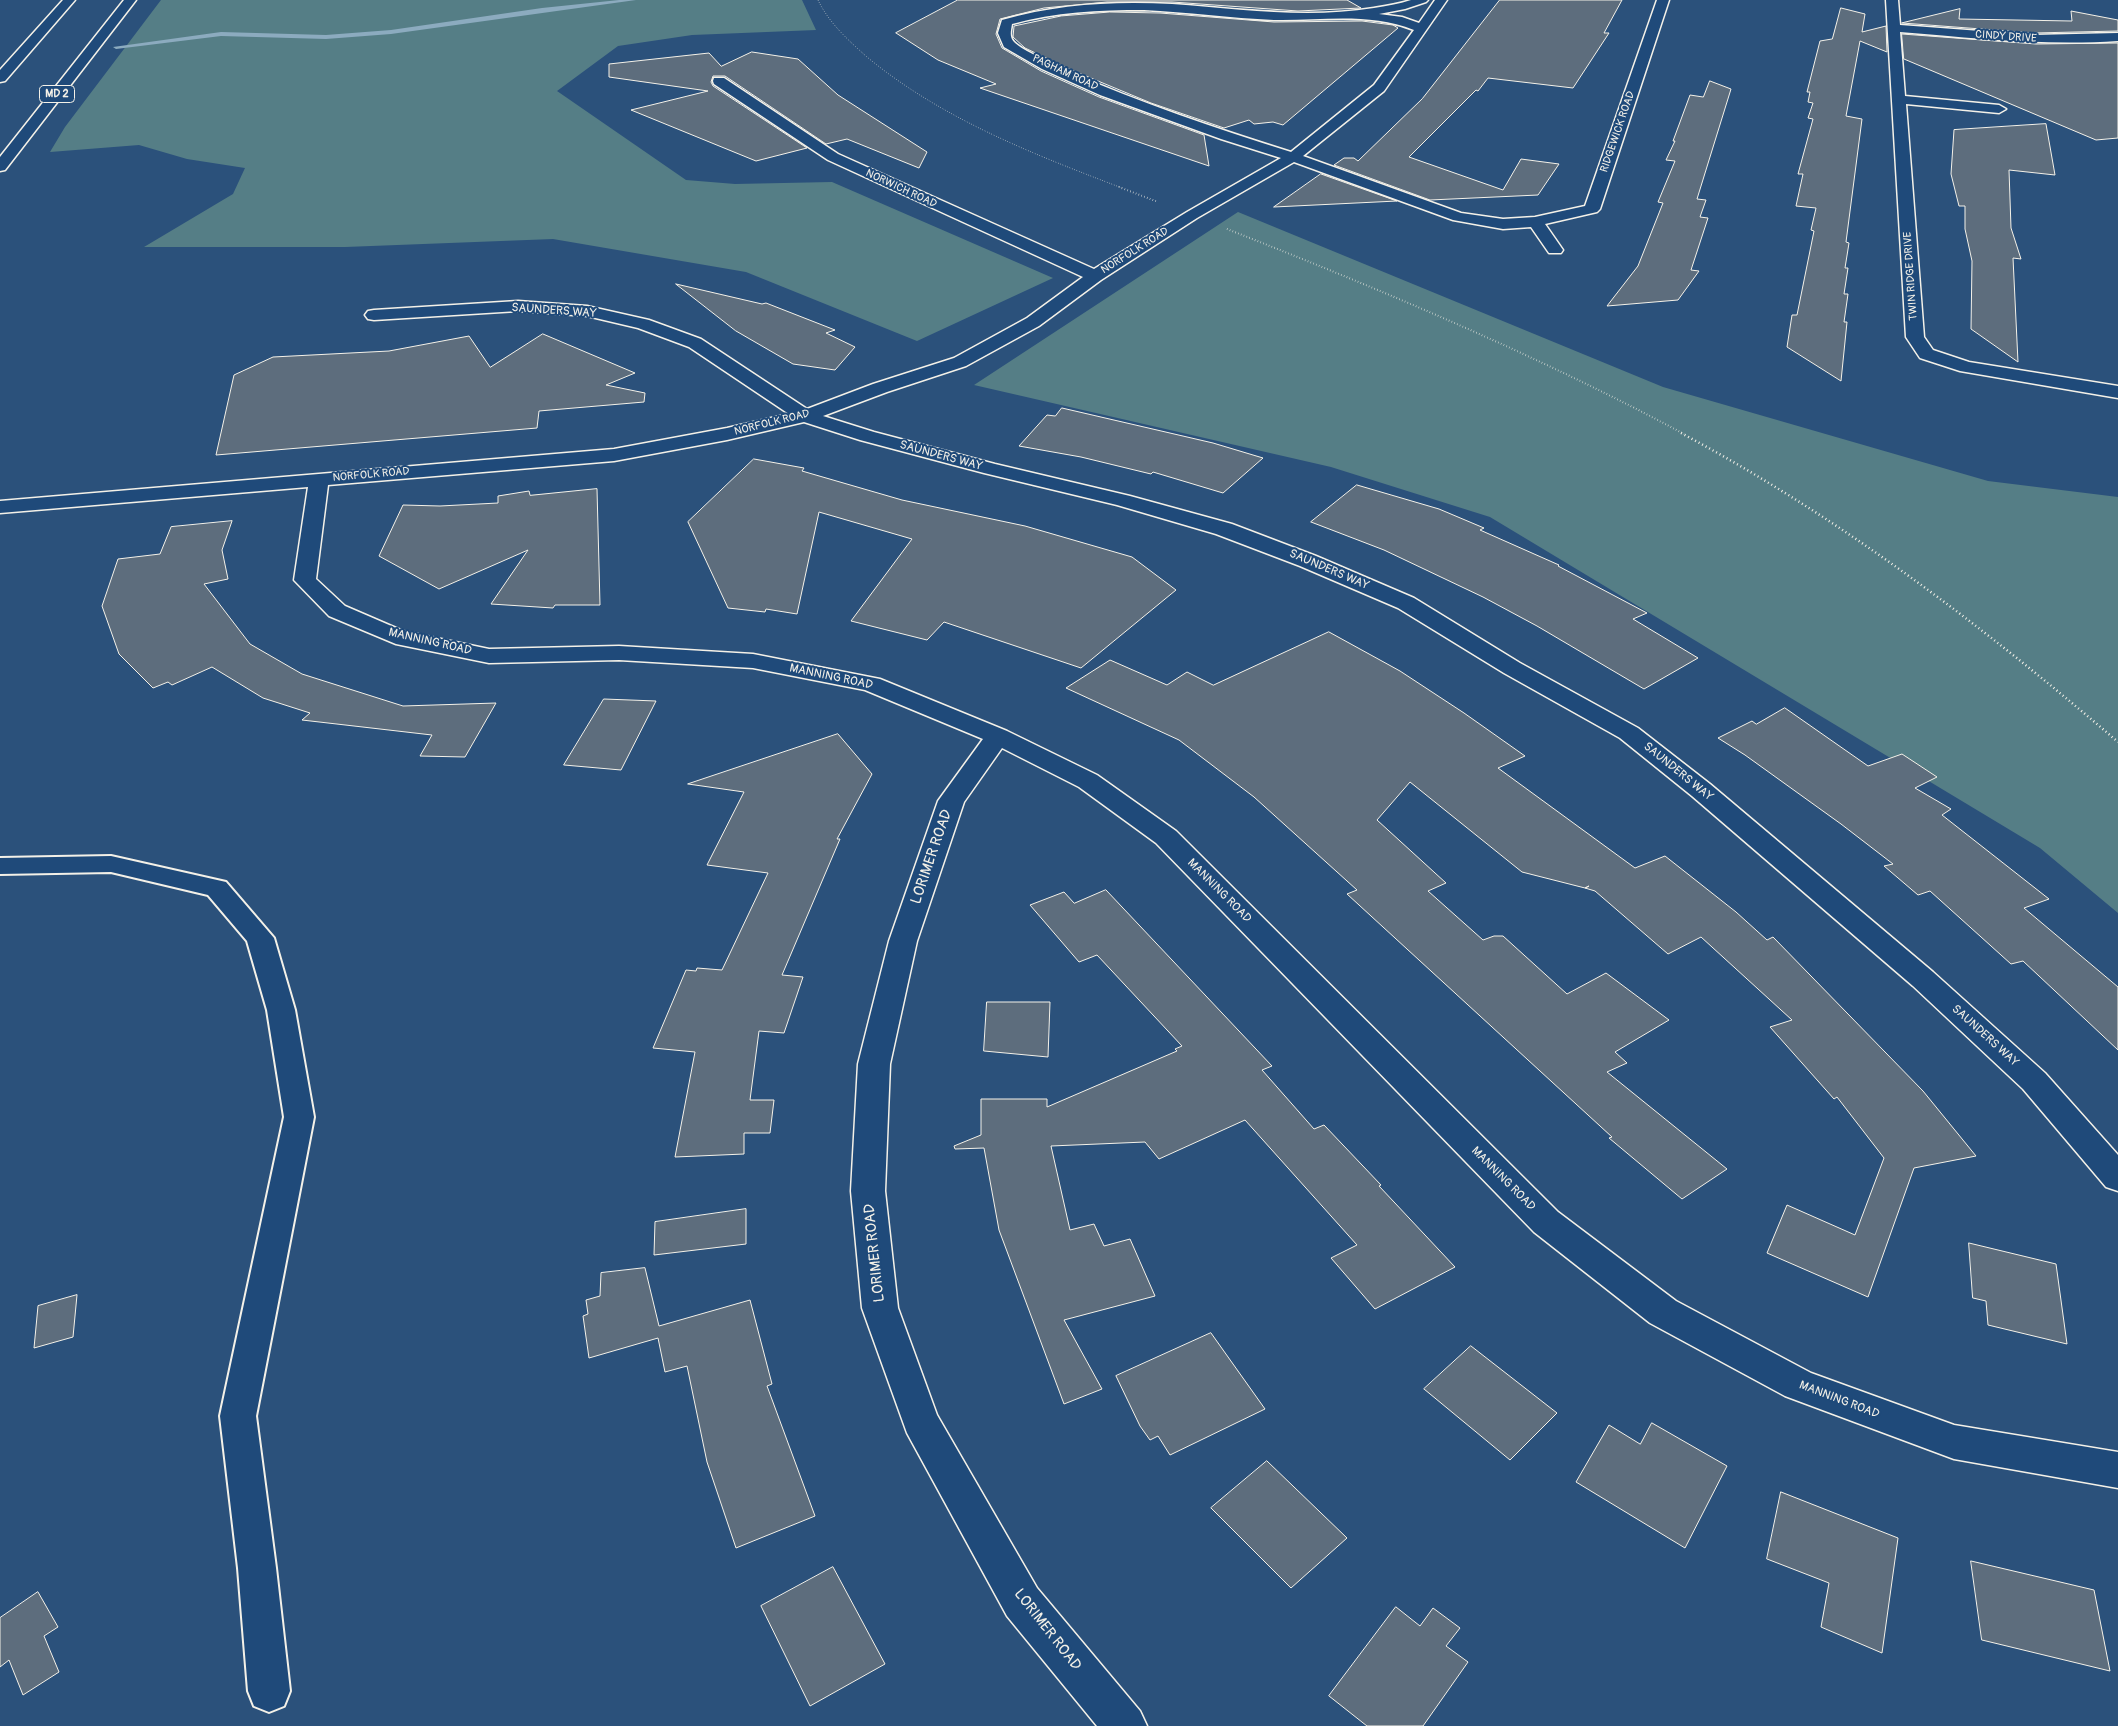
<!DOCTYPE html>
<html>
<head>
<meta charset="utf-8">
<style>
  body { margin:0 }
  canvas { display:block; background:#2b517b }
</style>
</head>
<body>
<canvas width="2118" height="1726"></canvas>
<script>
const ctx = document.querySelector('canvas').getContext('2d');
ctx.lineJoin = 'round';
function fill(path, color) {
  ctx.fillStyle = color;
  ctx.fill(path, 'evenodd');
}
function strokePath(path, color, width, dash) {
  ctx.strokeStyle = color;
  ctx.lineWidth = width;
  ctx.lineCap = dash ? 'butt' : 'round';
  ctx.setLineDash(dash || []);
  ctx.stroke(path);
}
function label(font, color, halo, rows, align = 'center') {
  ctx.font = font + ' Pangolin,sans-serif';
  ctx.lineWidth = 4;
  ctx.setLineDash([]);
  ctx.textBaseline = 'middle';
  ctx.strokeStyle = halo;
  ctx.fillStyle = color;
  for (const [text, x, y, turn = 0] of rows) {
    ctx.save();
    ctx.translate(x, y);
    ctx.rotate((+turn || 0) * Math.PI / 180);
    ctx.textAlign = isNaN(turn) ? turn : align;
    if (halo) ctx.strokeText(text, 0, 0);
    ctx.fillText(text, 0, 0);
    ctx.restore();
  }
}
fill(new Path2D(`
  M161,0H802L816,30L692,35L618,46L557,91L686,180L735,184L832,182L1053,278L917,341L746,272L553,239L345,247H144L233,194L245,168L187,159L139,145L50,152L65,127Z
  M1238,212L1663,387L1988,481L2118,497V913L2040,848L1490,517L1331,467L974,385Z`), '#557e86');
fill(new Path2D(`
  M619,0H636L391,34L326,39L221,36L116,49L113,47L221,32L326,35L391,30L542,8Z`), '#8cabbf');
const building = new Path2D(`
  M958,0H1347L1361,8L1298,11L1172,2H1107L1044,8L1000,19L996,34L1002,48L1041,71L1099,97L1204,135L1209,166L980,88L996,84L938,60L896,33Z
  M1500,0H1622L1604,33H1609L1573,88L1488,78L1478,91L1476,90L1409,157L1503,190L1521,159L1559,164L1538,195L1430,200L1334,165L1344,158H1354L1358,161L1422,99Z
  M1841,8L1865,14L1862,32L1886,26L1887,52L1860,41L1846,116L1862,119L1846,242L1849,243L1845,268H1848L1844,294H1848L1844,322H1847L1841,381L1787,347L1792,315H1797L1814,231L1811,230L1816,208L1796,206L1803,174H1798L1813,119L1808,118L1813,103L1808,102L1810,92H1807L1820,41L1832,39Z
  M1960,9L1959,19L2072,21L2071,11L2118,20V31L2034,33L1902,23Z
  M1110,12L1160,13L1274,22L1362,21L1393,25L1398,28L1283,125L1273,122L1254,124L1249,120L1224,128L1151,103L1069,69L1025,48L1013,37L1014,26L1061,16Z
  M1902,34L2036,44L2118,43V138L2096,140L1904,59Z
  M752,52L798,59L838,95L927,152L919,168L847,139L826,144L725,76H713L711,82L713,86L807,148L756,161L631,110L708,91L609,77V64L709,53L721,66Z
  M1710,81L1731,89L1697,199L1706,200L1700,217L1708,218L1691,270L1699,271L1678,300L1607,306L1638,266L1663,203L1658,202L1675,161L1666,160L1675,141H1673L1690,95L1703,97Z
  M2046,124L2055,175L2009,170L2011,228L2021,259L2013,258L2018,362L1971,329L1972,261L1965,229V206H1959L1951,174L1954,130Z
  M1321,174L1397,201L1274,207Z
  M676,284L762,304L766,303L835,330L826,333L855,347L835,370L793,364L736,331Z
  M543,334L635,373L606,385L645,393L644,402L539,411L537,428L216,455L234,375L273,357L389,351L469,336L490,367Z
  M1062,408L1213,443L1263,458L1223,493L1153,472L1151,474L1081,457L1019,446L1047,415L1055,416Z
  M754,459L804,468L802,471L902,500L1025,526L1132,557L1176,590L1081,668L944,622L927,640L851,621L912,539L819,512L797,614L766,609L765,612L728,608L688,522Z
  M1357,485L1439,509L1484,528L1480,530L1559,565L1558,566L1647,613L1633,619L1698,658L1644,689L1537,626L1483,597L1384,550L1311,522Z
  M597,489L600,605H555L553,608L491,604L528,550L439,589L379,556L403,505L440,506L498,503V496L529,491L530,495Z
  M232,521L222,550L228,579L204,584L250,644L302,674L403,706L496,703L465,757L420,756L432,735L302,720L310,713L263,698L212,667L172,685L168,682L153,688L119,654L102,606L118,559L160,554L171,527Z
  M1329,632L1400,671L1464,713L1525,756L1498,768L1635,868L1665,856L1736,912L1767,940L1773,937L1923,1091L1976,1156L1914,1168L1868,1297L1767,1253L1787,1205L1855,1235L1884,1158L1837,1097L1834,1099L1770,1027L1792,1020L1701,937L1668,954L1595,891L1585,888L1589,886L1585,888L1522,872L1410,782L1377,820L1446,883L1428,891L1483,940L1494,936H1503L1567,994L1606,973L1669,1020L1615,1052L1627,1063L1607,1072L1727,1169L1682,1199L1609,1138L1612,1137L1347,894L1357,890L1254,797L1179,740L1066,688L1110,660L1167,685L1187,672L1213,685Z
  M604,699L656,701L621,770L564,765Z
  M1785,708L1868,766L1902,754L1937,777L1915,788L1951,809L1942,815L2049,899L2024,908L2118,987V1050L2023,961L2011,964L1930,891L1918,895L1884,866L1893,864L1841,824L1745,755L1718,738L1752,721L1756,724Z
  M838,734L872,774L837,839H840L782,975L803,977L784,1033L759,1031L750,1100H774L770,1133H744V1154L675,1157L695,1052L653,1048L686,970L696,971L697,968L722,970L768,873L707,865L744,792L688,784Z
  M1106,890L1272,1066L1262,1070L1314,1129L1324,1125L1381,1185L1379,1186L1455,1267L1375,1309L1331,1258L1357,1245L1245,1120L1159,1159L1145,1142L1051,1146L1070,1230L1094,1224L1104,1246L1130,1239L1155,1296L1064,1320L1102,1389L1064,1404L999,1230L984,1148L955,1149L954,1146L981,1135V1099H1047V1107L1177,1051L1175,1049L1182,1046L1097,955L1079,962L1030,905L1064,892L1074,903Z
  M987,1002H1050L1048,1057L984,1051Z
  M746,1209V1244L654,1255L655,1222Z
  M1969,1243L2056,1264L2067,1344L1988,1325L1986,1301L1973,1298Z
  M645,1268L659,1326L750,1300L772,1384L767,1386L815,1516L736,1548L707,1462L687,1366L665,1372L658,1338L589,1358L583,1316L588,1314L586,1300L600,1296L601,1273Z
  M77,1295L73,1337L34,1348L38,1306Z
  M1211,1333L1265,1409L1170,1455L1158,1436L1150,1440L1140,1426L1116,1376Z
  M1471,1346L1557,1413L1510,1460L1424,1389Z
  M1652,1423L1727,1466L1685,1548L1576,1482L1609,1425L1640,1444Z
  M1267,1461L1347,1538L1291,1588L1211,1508Z
  M1781,1492L1898,1538L1882,1653L1821,1627L1829,1583L1767,1559Z
  M1971,1561L2094,1590L2110,1671L1982,1640Z
  M833,1567L885,1664L810,1706L761,1606Z
  M38,1592L58,1627L44,1636L59,1672L23,1695L9,1660L0,1667V1618Z
  M1396,1607L1420,1626L1433,1608L1460,1628L1446,1646L1468,1662L1423,1726H1367L1329,1696Z`);
fill(building, '#5d6d7d');
strokePath(building, '#f4f1e8', 1);
const lane = new Path2D(`
  M111,856L226,882L274,938L295,1010L314,1117L256,1416L276,1568L290,1691L284,1706L269,1712L254,1706L248,1691L238,1568L220,1416L284,1117L267,1010L247,941L208,895L111,872L0,874V858Z`);
const street = new Path2D(`
  M1411,0H1428L1426,2L1405,9L1379,14L1402,17L1419,23L1435,0H1447L1384,91L1303,156L1461,213L1503,219L1535,217L1585,206L1657,0H1669L1600,209L1597,212L1545,224L1563,250L1561,253H1549L1531,227L1503,229L1453,220L1294,162L1197,218L1101,280L1039,326L966,366L887,392L823,416L874,432L995,464L1130,496L1232,524L1316,556L1414,598L1520,663L1638,728L1710,784L1933,972L2045,1073L2118,1155V1191L2106,1187L2023,1089L1913,986L1692,796L1620,738L1504,673L1398,608L1300,566L1216,534L1117,505L984,473L860,440L804,422L727,440L614,461L328,485L316,579L345,606L403,631L489,649L619,646L753,654L880,679L1007,731L1097,775L1176,831L1558,1212L1676,1301L1811,1373L1954,1425L2118,1452V1488L1954,1459L1785,1396L1650,1323L1534,1232L1156,843L1079,787L1002,748L964,802L917,941L890,1064L885,1191L898,1308L937,1415L1037,1588L1140,1711L1147,1726H1097L1007,1616L907,1433L862,1308L851,1191L858,1064L889,941L938,801L983,739L865,690L753,668L619,660L489,663L396,644L329,616L294,580L308,487L0,513V501L614,449L727,428L789,414L689,347L638,328L587,316L518,311L374,320L368,319L365,315L368,311L374,310L518,301L587,306L649,320L701,339L807,409L873,384L954,358L1027,318L1083,277L828,160L714,84L713,81L714,78H724L838,154L1094,269L1187,212L1281,158L1221,139L1100,95L1042,69L1004,47L998,33L1002,20C1058,4 1114,1 1172,4C1240,9 1306,19 1374,8C1386,6 1399,4 1411,0ZM1144,10C1187,12 1230,18 1274,20C1321,21 1369,12 1414,30L1374,85L1291,152C1215,128 1140,103 1068,71C1057,66 1021,50 1014,42C1009,37 1011,30 1012,24C1055,12 1099,10 1144,10Z
  M1886,0H1898L1900,25L2034,35L2118,33V41C2045,46 1973,38 1900,32L1905,96L1999,105L2006,109L1999,113L1906,104L1924,337L1933,350L1969,362L2118,386V398L1960,371L1920,358L1906,337Z`);
const primary = new Path2D(`
  M63,0H75L5,81L0,82V70Z
  M124,0H136L5,170L0,171V157Z`);
strokePath(lane, '#f4f1e8', 4);
strokePath(street, '#f4f1e8', 3);
strokePath(primary, '#f4f1e8', 3);
strokePath(new Path2D(`
  M818,0C829,23 848,40 867,57C942,119 1033,154 1122,188`), '#f4f1e8', 1, [0.5, 2]);
strokePath(new Path2D(`
  M1119,187L1158,202
  M1227,229C1382,290 1537,355 1684,434`), '#f4f1e8', 2, [0.5, 2.5]);
strokePath(new Path2D(`
  M1681,433C1839,517 1983,626 2118,742`), '#f4f1e8', 2.5, [1, 3]);
fill(lane, '#1f4a7a');
fill(street, '#1f4a7a');
fill(primary, '#1f4a7a');
label('11px', '#f4f1e8', '#1f4a7a', [
  ["CINDY DRIVE",2006,37,4],
  ["PAGHAM ROAD",1065,73,25],
  ["RIDGEWICK ROAD",1618,132,-71],
  ["NORWICH ROAD",901,189,25],
  ["NORFOLK ROAD",1135,251,-32],
  ["TWIN RIDGE DRIVE",1911,276,-94],
  ["NORFOLK ROAD",772,423,-14],
  ["NORFOLK ROAD",371,475,-5]
]);
for (const [x, y, w] of [
  [57,94,35]
]) {
  const box = new Path2D();
  box.roundRect(x - w / 2, y - 8.5, w, 17, 4);
  ctx.fillStyle = '#1f4a7a';
  ctx.fill(box);
  strokePath(box, '#f4f1e8', 1);
}
label('bold 11px', '#f4f1e8', null, [
  ["MD 2",57,94]
]);
label('12px', '#f4f1e8', '#1f4a7a', [
  ["SAUNDERS WAY",554,311,4],
  ["SAUNDERS WAY",941,456,15],
  ["SAUNDERS WAY",1329,570,23],
  ["MANNING ROAD",430,642,13],
  ["MANNING ROAD",831,677,12],
  ["SAUNDERS WAY",1678,772,39],
  ["MANNING ROAD",1219,891,45],
  ["SAUNDERS WAY",1985,1036,42],
  ["MANNING ROAD",1503,1179,45],
  ["MANNING ROAD",1839,1400,21]
]);
label('15px', '#f4f1e8', '#1f4a7a', [
  ["LORIMER ROAD",932,857,-71],
  ["LORIMER ROAD",875,1253,-96],
  ["LORIMER ROAD",1047,1630,52]
]);
</script>
</body>
</html>
